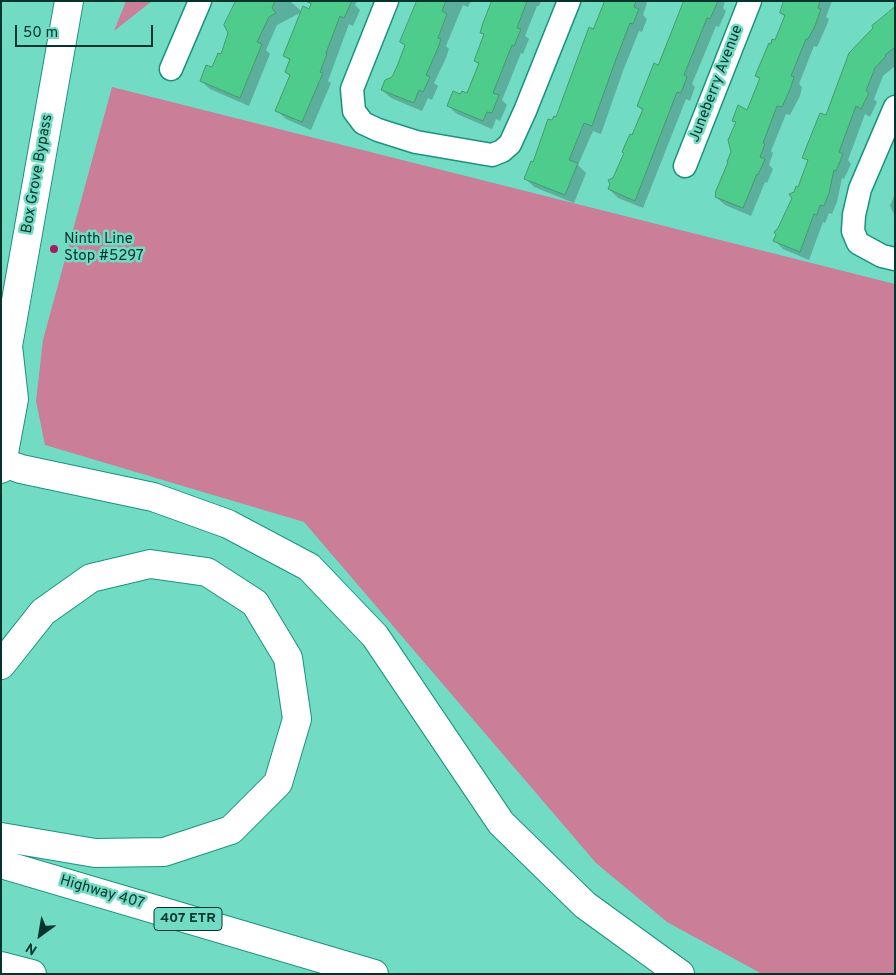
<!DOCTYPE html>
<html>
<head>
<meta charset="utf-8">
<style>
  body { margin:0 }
  #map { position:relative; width:896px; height:975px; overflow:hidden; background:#72dbc4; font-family:Overpass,sans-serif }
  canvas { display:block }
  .frame { position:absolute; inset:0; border:2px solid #03352c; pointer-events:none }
  .north { position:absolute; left:15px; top:910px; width:50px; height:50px; -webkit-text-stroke:4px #72dbc4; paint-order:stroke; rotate:212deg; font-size:14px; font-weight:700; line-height:20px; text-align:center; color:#03352c }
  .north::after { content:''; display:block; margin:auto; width:18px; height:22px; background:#03352c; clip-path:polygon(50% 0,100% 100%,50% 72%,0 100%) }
  .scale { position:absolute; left:15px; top:25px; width:138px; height:22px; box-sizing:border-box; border:2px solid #03352c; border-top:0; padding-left:6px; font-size:15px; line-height:18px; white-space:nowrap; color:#03352c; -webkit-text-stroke:4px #72dbc4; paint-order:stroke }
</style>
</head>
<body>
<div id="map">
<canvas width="896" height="975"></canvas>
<div class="frame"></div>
<div class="north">N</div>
<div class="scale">50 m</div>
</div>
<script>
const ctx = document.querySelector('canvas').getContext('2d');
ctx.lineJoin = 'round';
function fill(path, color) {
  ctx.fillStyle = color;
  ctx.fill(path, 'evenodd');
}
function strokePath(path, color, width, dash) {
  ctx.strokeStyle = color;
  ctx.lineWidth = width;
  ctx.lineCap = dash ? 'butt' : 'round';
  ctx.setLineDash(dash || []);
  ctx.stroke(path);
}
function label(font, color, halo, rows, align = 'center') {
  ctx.font = font + ' Overpass,sans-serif';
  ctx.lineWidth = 5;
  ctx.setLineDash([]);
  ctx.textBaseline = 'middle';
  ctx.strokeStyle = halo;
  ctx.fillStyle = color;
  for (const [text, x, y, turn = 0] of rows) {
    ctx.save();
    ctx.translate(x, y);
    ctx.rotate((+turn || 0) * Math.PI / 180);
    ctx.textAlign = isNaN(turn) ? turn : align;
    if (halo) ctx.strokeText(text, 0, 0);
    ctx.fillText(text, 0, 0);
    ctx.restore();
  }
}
fill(new Path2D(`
  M126,1H152L114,31Z
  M112,87L895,284V974H762L667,922L596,863L304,522L45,445L36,401L43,340Z`), '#ca7e98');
fill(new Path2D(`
  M237,1H290L302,12L277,25L266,50L270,54L249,106L210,89L201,81L213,69L221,56L230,33Z
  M314,1H357L355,5L360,10L353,26L349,24L328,81L331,83L311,130L286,119L277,111L291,77L286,72L290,61L285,56Z
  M421,1H471L468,7L463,5L446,46L449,49L446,58L434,83L438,86L432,100L428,98L422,111L391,98L382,90L393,78L406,46L402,42Z
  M498,1H541L539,6H537L525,36L529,39L523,54L521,53L502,100L507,105L500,121L496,119L492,129L457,114L448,106L461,96L467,94L479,65L475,60L485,35L482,32Z
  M606,1H645L647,3L643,15L647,19L642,32L639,31L623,71L601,134L593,131L578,165L586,173L574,203L534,187L526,179L553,122L556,119Z
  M695,1H725L723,8L726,11L719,27L716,26L692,84L695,87L690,101L686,99L643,208L618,198L609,189L643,111L638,106Z
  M786,1H832L826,17L829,19L826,27L817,47L814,46L799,84L802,87L800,96L790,115L786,114L771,151L773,153L769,165L773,169L767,183L765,182L751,216L725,205L716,197L732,152L737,123L733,120L747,112L761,80L756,76L775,42L785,17L781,13Z
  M895,8V66L883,76L874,99L877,102L870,117L865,114L848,160L851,164L844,179L842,178L837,202L832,214L829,213L825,223L823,222L809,260L783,249L775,241L809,162L804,157L826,117Z
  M894,196H895V216L890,206Z`), '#0003');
const building = new Path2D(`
  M236,1H275L272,8L276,13L269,17L257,42L262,44L240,98L200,81L206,65L212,67L218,53L221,54L228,33L224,25Z
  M306,1H352L344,18L340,16L326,53L327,54L320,72L323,73L302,122L275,111L290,75L285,72L290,59L283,56L303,6L309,9L311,4Z
  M417,1H446L442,11L447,14L438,38L441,39L438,48L426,75L430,77L423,92L419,90L414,103L381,90L385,80L392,77L398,64L405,45L400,42Z
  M492,1H527L517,28L521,29L514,46L512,45L493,93L499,95L492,113L487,112L483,121L447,106L453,91L460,94L462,91L467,93L479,63L474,61L484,34L480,33L483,23Z
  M605,1H636L634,7L639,9L633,24L630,23L615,62L592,126L584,123L569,160L578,163L565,195L524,179L531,161L533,162L548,119L552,120L554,116L556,117L589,27L593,29Z
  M684,1H718L710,19L707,18L684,75L687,77L681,93L677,92L635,201L608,189L610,184L608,180L613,178L624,153L622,152L625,145L630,134L632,135L643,109L637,106L654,63L658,65Z
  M784,1H820L818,8L821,9L815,26L808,39H806L791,76L794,77L791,87L782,107L777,106L763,143L765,144L760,157L765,159L758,175L757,174L743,208L715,197L716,194L715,193L728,162H727L731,152L728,140L736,122L732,121L738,105L747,110L760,78L755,76L769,43L771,44L772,39L775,40L785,15L780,13Z
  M895,7V47L885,55L886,56L875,68L866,91L869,93L861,109L856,106L839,152L843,154L836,171L834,170L829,193L824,206L820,205L817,215L814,214L800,252L773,241L776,235L774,232L778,228L792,198L789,194L794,192L796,186L798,187L808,160L802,158L820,113L826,115L849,53L873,28L872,26Z`);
fill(building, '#4ecc8c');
strokePath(building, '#48996d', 1);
const minor = new Path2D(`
  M387,1L352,89L354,111L363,123L378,130L416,142L492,155L502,151L510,144L525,111L569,1
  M171,69L200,1
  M895,107L860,189L854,215L853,231L858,243L882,256L895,259
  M685,166L750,1`);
const major = new Path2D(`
  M1,361L8,346L69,1
  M1,469L14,399L8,346`);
const highway = new Path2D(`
  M1,462L21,469L153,497L228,524L309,567L375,636L501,823L585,905L680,974
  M1,665L43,612L91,578L150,564L207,572L255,603L288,658L297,719L278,783L231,830L164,852L95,853L1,837
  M1,864L374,974
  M1,966L32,974`);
strokePath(minor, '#1a937e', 25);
strokePath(major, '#1a937e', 30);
strokePath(highway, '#1a937e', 30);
strokePath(minor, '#fff', 22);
strokePath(major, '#fff', 28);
strokePath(highway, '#fff', 28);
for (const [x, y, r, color] of [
  [54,249,5,"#a71b60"]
]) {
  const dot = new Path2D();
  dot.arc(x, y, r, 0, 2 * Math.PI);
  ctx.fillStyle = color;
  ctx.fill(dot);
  strokePath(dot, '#72dbc4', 2);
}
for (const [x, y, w] of [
  [188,919,68]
]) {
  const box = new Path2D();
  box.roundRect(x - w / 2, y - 11.5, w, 23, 4);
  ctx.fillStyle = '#72dbc4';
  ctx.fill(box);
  strokePath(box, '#03352c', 1);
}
label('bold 14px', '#03352c', null, [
  ["407 ETR",188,919]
]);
label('15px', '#03352c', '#72dbc4', [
  ["Juneberry Avenue",717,84,-69],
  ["Box Grove Bypass",38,174,-80],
  ["Highway 407",102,893,16]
]);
label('15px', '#03352c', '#72dbc4', [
  ["Ninth Line",64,240],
  ["Stop #5297",64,257]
], 'left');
</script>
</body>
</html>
